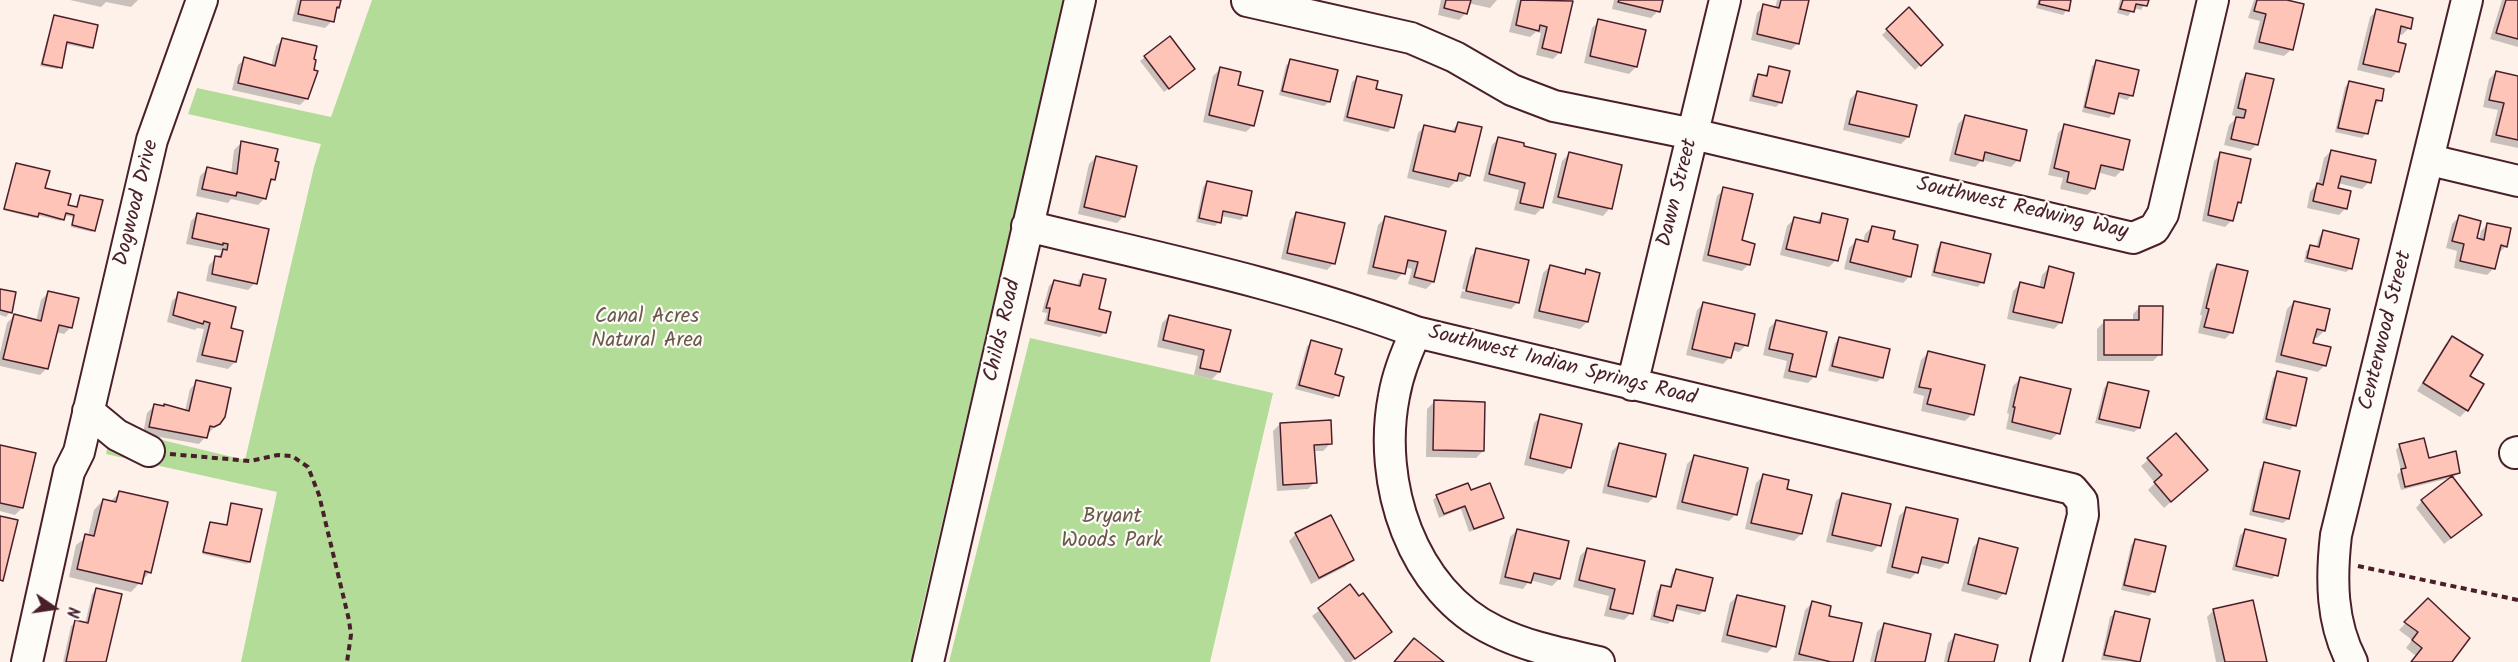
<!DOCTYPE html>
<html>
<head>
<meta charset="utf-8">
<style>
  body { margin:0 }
  #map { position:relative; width:2518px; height:662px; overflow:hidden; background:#fdf1ea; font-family:Kalam,sans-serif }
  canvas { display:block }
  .north { position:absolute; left:24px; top:578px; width:60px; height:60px; -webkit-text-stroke:4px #fdfcf7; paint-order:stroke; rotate:103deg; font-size:16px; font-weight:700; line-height:24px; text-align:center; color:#4a1f2b }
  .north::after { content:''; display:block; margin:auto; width:21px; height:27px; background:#4a1f2b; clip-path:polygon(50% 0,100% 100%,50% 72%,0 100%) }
</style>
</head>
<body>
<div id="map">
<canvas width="2518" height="662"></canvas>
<div class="north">N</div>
</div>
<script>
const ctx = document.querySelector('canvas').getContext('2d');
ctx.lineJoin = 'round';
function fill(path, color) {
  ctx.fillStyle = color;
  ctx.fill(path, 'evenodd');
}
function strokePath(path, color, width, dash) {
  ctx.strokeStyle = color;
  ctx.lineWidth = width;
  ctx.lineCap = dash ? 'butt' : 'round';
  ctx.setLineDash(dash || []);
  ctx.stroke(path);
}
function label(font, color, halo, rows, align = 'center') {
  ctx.font = font + ' Kalam,sans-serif';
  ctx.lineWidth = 4.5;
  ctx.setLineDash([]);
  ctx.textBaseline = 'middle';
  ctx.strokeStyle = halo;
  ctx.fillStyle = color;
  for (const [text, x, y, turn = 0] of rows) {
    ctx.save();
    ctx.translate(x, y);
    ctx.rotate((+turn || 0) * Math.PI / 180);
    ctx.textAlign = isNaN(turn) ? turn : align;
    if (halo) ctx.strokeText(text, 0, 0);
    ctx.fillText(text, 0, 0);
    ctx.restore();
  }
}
fill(new Path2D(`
  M372,0H1064L916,635L912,662H241L277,492L106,454L112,428L245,460L314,167L321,144L188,114L197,88L331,117Z
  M1030,338L1273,393L1210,662H949Z`), '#b4dc99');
fill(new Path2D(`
  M70,0H138L131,7L106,2L101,7Z
  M297,0H339L332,21L325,28L292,21Z
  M1441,0H1497L1490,8L1468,3L1466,13L1459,20L1438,15Z
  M1517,0L1571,2L1560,52L1553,59L1536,55L1541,33L1536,32L1530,37L1509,32Z
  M1614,0H1661L1658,11L1651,18L1612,9Z
  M1777,0H1808L1798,43L1791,50L1751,40L1757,13L1764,6L1775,9Z
  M2038,0H2070L2067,10L2063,15L2036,8Z
  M2120,0H2147L2141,10L2134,8L2128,16L2117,13Z
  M2254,0H2280L2292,49L2284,56L2253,49L2260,21L2248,18Z
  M2502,0H2518V47L2490,39Z
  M1909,9L1941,45L1915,70L1882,35Z
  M2377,10L2409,28L2402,35L2398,34L2396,43L2398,71L2391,78L2357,70L2370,17Z
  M1599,21L1636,67L1629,74L1584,63L1592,28Z
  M48,36H49L92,47L90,49L65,44L58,69L40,66Z
  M283,39L307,98L300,105L232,90L238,65L245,59L271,67L276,46Z
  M1145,57L1189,73L1164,92L1140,61Z
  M1291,61L1329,102L1324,106L1279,95L1286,65Z
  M2097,62L2132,95L2127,100L2117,97L2113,113L2109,118L2082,112L2092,66Z
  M1770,68L1781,102L1776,107L1749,101L1754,80L1758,76L1764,77Z
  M1220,69L1236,86L1253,125L1246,132L1203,122L1213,76Z
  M2496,72L2518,77V148L2490,142L2498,110L2483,107L2489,79Z
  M2247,74L2257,144L2250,151L2224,145L2229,125L2238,117L2232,115L2240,81Z
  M1357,78L1375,90L1392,127L1388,132L1343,121L1352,82Z
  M2349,83L2380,100L2376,105L2373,104L2366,134L2362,138L2335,132L2345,87Z
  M1857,92L1908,137L1901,144L1843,130L1850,99Z
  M1965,117L2018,160L2011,167L1982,160L1975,167L1949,161L1958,124Z
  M1458,123L1469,175L1462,182L1456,181L1449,188L1407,178L1418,133L1425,126L1451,132Z
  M2065,126L2122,170L2115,177L2097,172L2094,188L2087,195L2060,189L2063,178L2048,175L2058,133Z
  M1499,138L1542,208L1535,215L1514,210L1519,190L1483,181L1492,145Z
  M241,143L273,162L274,179L268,185L265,198L258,205L231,199L228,203L196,196L200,176L207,169L231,174L234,150Z
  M2331,151L2369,182L2362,189L2338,183L2336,189L2346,208L2339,215L2307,208L2310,192L2318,184L2324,158Z
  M1569,154L1610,208L1603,216L1552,203L1562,161Z
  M2221,154L2239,202L2235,206L2232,220L2225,227L2202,221L2214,161Z
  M1096,157L1124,216L1117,223L1078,214L1089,164Z
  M16,164L66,206L76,208L80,196L94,230L92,232L71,227L73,217L64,215L61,221L37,215L35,218L3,210Z
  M1207,182L1245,215L1241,220L1221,216L1219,222L1215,226L1196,222L1203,187Z
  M1724,189L1749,264L1742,271L1702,261L1717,196Z
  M1297,213L1334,263L1327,270L1281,259L1290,220Z
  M198,214L267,230L255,283L248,290L206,281L209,265L223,251L186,244L191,221Z
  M1823,215L1836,260L1829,267L1780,255L1787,226L1794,219L1815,223Z
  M2459,217L2476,239L2479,240L2481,231L2488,224L2506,246L2499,253L2494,268L2487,275L2454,268L2457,251L2446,248L2452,224Z
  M1385,218L1433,282L1426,289L1408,284L1412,269L1404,267L1403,273L1396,280L1367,274L1378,225Z
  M1872,227L1891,241L1910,276L1903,283L1844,269L1849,248L1856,241L1863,243L1865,234Z
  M2323,232L2351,268L2346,272L2304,262L2306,251L2311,246L2316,248L2319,237Z
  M1941,244L1982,282L1978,287L1931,276L1937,249Z
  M1477,250L1518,302L1511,309L1460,298L1462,291L1515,303V300L1462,289L1470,257Z
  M2217,265L2232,332L2225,339L2198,333L2202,315H2200L2210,272Z
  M1550,266L1583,275L1587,271L1598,274L1587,322L1580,329L1533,318L1543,273Z
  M2049,268L2061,322L2054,329L2007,319L2013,291L2020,284L2039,288L2042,275Z
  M1083,276L1105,332L1100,337L1044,324L1047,313L1042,312L1049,286L1054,281L1077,287L1079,280Z
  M0,290L10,312L6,317L0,315Z
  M48,293L71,327L64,334L55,332L47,368L40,375L0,366V353L7,323L14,316L36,321L41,300Z
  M179,294L229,330L235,362L228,369L196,362L204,329L197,328L195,330L167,322L172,301Z
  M2294,302L2324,331L2317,338L2313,337L2312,344L2325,365L2318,372L2275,362L2287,309Z
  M1704,303L1746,345L1739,352L1732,350L1730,357L1723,364L1686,355L1697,310Z
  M2140,307L2160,354L2153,361H2097V329L2104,322H2133V314Z
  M1169,316L1229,331L1219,372L1212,379L1194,375L1198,356L1157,347L1162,323Z
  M1776,321L1815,376L1808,383L1783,378L1787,361L1763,355L1769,328Z
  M2452,338L2468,376L2467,410L2460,417L2417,391L2445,345Z
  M1839,339L1882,377L1877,382L1828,371L1835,343Z
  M1312,342L1333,375L1337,395L1333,399L1295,389L1307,346Z
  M1928,353L1972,414L1965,421L1921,411L1924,396L1913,393L1921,360Z
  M2278,373L2294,425L2290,430L2262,423L2273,378Z
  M2020,379L2058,433L2051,440L2006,429L2009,414L2007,413L2013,386Z
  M197,382L218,423L199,444L143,434L147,413L154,406L164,405L185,411L190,389Z
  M2108,384L2147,393L2139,428L2134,432L2095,423L2104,388Z
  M1434,402L1483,451L1476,458L1426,457L1427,409Z
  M1541,416L1570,467L1563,474L1524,465L1534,423Z
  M1280,424L1330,444L1323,451H1313L1315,482L1308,489L1277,491L1273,431Z
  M2176,435L2199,477L2164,508L2148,490L2155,483L2141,466Z
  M1619,444L1655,496L1648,503L1602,493L1612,451Z
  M2400,445L2428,460L2459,472L2454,477L2401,490L2397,475L2401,471L2396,450Z
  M0,446L22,508L15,515L0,511Z
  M1694,457L1736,514L1729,521L1676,509L1687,464Z
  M2265,464L2288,519L2283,523L2249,515L2260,469Z
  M1763,476L1785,490L1801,534L1794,541L1745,529L1756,483Z
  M120,492L150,572L131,592L69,577L76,545L88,536L94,510L103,500L110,502Z
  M1471,492L1502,517L1497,522L1469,532L1461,509L1439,518L1433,500L1437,496Z
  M1843,494L1879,545L1872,552L1826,542L1836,501Z
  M2422,501L2473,522L2444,544L2416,508Z
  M232,505L249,562L247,564L202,554L209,525L211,523L226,526Z
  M1906,509L1947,562L1940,569L1919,564L1917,572L1910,579L1886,573L1899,516Z
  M1517,530L1559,579L1552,586L1530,580L1523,589L1499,584L1510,537Z
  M2245,531L2276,575L2272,579L2232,570L2240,535Z
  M1296,534L1352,560L1345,567L1311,584L1289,541Z
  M1980,540L2004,593L1997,600L1961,591L1973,547Z
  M2136,540L2164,547L2153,592L2149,596L2121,590L2131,545Z
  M1587,549L1643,562L1631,613L1624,620L1604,616L1609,596L1573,587L1580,556Z
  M1676,571L1704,611L1699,615L1675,609L1672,620L1668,624L1650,620L1657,591L1662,587L1669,588L1672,575Z
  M1350,587L1390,632L1351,662H1345L1312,616Z
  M97,589L104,662H63L71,626L76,622L85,624L92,594Z
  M1737,596L1774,646L1767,653L1721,642L1730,603Z
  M2428,600L2450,662H2411L2416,656L2406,648L2412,640L2399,630Z
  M1812,603L1827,617L1851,662L1793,661L1805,610Z
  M2214,610L2265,662H2216L2207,617Z
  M2115,613L2148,620L2138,662L2101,660L2110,617Z
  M1884,625L1923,662H1870L1877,632Z
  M1955,636L1992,662H1944L1948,643Z`), '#0003');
const building = new Path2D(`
  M301,0H341L339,8L337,7L334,22L298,14Z
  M1446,0H1471L1467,14L1444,8Z
  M1521,0L1573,1L1561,53L1542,48L1547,27L1540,25L1539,31L1516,25Z
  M1619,0H1663L1660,12L1618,2Z
  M1781,0H1809L1799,44L1757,34L1763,4L1779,8Z
  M2040,0H2071L2069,11L2039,4Z
  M2123,0H2149L2147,6L2136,4L2134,12L2120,9Z
  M2257,0H2287L2304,4L2293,50L2259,42L2266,14L2254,11Z
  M2506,0H2518V39L2496,33Z
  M1909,7L1943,45L1921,66L1886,29Z
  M2376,9L2413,18L2411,29L2401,26L2398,42L2406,44L2399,72L2363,64Z
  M54,15L98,25L93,48L67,42L62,68L42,64Z
  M1598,19L1646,30L1637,67L1590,56Z
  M1170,36L1195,69L1169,89L1144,56Z
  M282,38L317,46L314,59L316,60L314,70L318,71L308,99L238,83L244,57L275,66Z
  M1290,59L1338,70L1330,102L1282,91Z
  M2096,60L2139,70L2133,96L2119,93L2114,114L2085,107Z
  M1769,66L1790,71L1782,103L1753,96L1758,74L1767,76Z
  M1220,67L1241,72L1238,85L1263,91L1254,126L1209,115Z
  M2496,71L2518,76V140L2496,135L2504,103L2489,100Z
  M2246,73L2274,79L2258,145L2231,139L2236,117L2244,118L2246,110L2238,108Z
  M1357,76L1378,81L1376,89L1402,95L1394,128L1347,117Z
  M2349,81L2384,89L2382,101L2376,100L2368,134L2338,128Z
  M1857,91L1917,105L1909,137L1849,124Z
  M1965,115L2027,130L2020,161L1985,152L1983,161L1955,154Z
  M1458,122L1482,127L1470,176L1459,173L1457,181L1413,171L1424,125L1455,132Z
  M2064,124L2130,140L2123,170L2101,165L2095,189L2067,182L2069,172L2054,168Z
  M1498,137L1524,143V146L1556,154L1543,208L1520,203L1525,183L1489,174Z
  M241,141L278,149L275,161L279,162L275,180L271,179L266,199L237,192L236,196L202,189L207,167L237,174Z
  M2331,150L2376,160L2371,183L2341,176L2338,188L2351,191L2347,209L2313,201L2317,183L2323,185Z
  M1569,152L1622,165L1612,209L1558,197Z
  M2220,152L2251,159L2241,203L2238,202L2233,221L2208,215Z
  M1096,156L1137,166L1125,217L1084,207Z
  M16,163L50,171L45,188L71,194L68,205L77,207L80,195L103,200L95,231L72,225L74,215L66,213L64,220L39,213L38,217L4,209Z
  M1207,181L1252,191L1247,216L1223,211L1221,223L1199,218Z
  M1723,187L1753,194L1742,240L1755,244L1750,265L1708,255Z
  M1296,212L1345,223L1335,264L1287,253Z
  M197,213L269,229L257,284L212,274L215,256L221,257L223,249L227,250L228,244L223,243V245L192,238Z
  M1822,213L1848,219L1838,261L1786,249L1794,217L1820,223Z
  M2459,215L2481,221L2477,238L2484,240L2487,223L2511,228L2507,247L2501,245L2495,269L2460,261L2464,244L2452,241Z
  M1385,216L1446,231L1434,282L1414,277L1418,262L1408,260L1405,274L1373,267Z
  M1872,226L1895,231L1893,239L1918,245L1911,277L1850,262L1856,239L1868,242Z
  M2323,230L2359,239L2352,269L2307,258L2310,245L2319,247Z
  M1941,242L1991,254L1984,283L1934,272Z
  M1476,248L1529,260L1519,303L1466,291Z
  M2217,264L2248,271L2233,333L2204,327L2209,309L2206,308Z
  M1550,265L1585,274L1586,269L1600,273L1588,322L1539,311Z
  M2049,266L2074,273L2062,323L2013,312L2020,282L2044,288Z
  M1083,274L1106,279L1099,309L1111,312L1106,333L1048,320L1050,308H1046L1054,280L1080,286Z
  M0,289L16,292L12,313L0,310Z
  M48,291L79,298L72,328L59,325L48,369L3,359L14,314L41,321Z
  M178,292L236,307L231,328L243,331L236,362L202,355L210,323L204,321L203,324L173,315Z
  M2294,301L2330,309L2325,331L2317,329L2313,343L2331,347L2326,366L2281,355Z
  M1703,302L1755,314L1748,346L1735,343L1731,358L1692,349Z
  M2139,306H2163L2162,355H2104V320H2139Z
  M1169,315L1231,330L1220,372L1200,368L1204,350L1163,340Z
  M1776,320L1827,332L1816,377L1789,371L1793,354L1769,349Z
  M2452,336L2483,355L2470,376L2484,384L2468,411L2423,383Z
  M1839,337L1890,349L1883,378L1832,366Z
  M1311,340L1342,349L1335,374L1344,377L1339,396L1299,385Z
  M1928,351L1985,365L1974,415L1927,404L1931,389L1919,387Z
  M2277,371L2307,378L2296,426L2266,419Z
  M2020,377L2071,389L2060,434L2012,422L2015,407H2013Z
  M196,380L231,388L225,417L220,424L214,427L210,426L207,438L149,427L154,404L164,406V404L189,411Z
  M2108,382L2149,391L2140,428L2099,419Z
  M1434,400L1485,402L1484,451L1433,450Z
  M1540,414L1582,424L1571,468L1530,458Z
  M1331,420L1332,444L1314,445L1317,483L1283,485L1280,423Z
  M2176,433L2208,470L2171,502L2154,482L2162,475L2147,458Z
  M2424,438L2429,458L2456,451L2460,473L2405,487L2401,469L2406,468L2399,444Z
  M1619,443L1666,454L1656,497L1608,486Z
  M0,445L36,453L23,508L0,503Z
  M1694,455L1748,468L1737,515L1682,502Z
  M2264,462L2300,471L2289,519L2253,511Z
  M1763,474L1789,480L1787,489L1812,495L1802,534L1751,523Z
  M2452,476L2482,515L2451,538L2421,500Z
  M1468,483L1471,490L1490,483L1504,518L1474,529L1465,506L1444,514L1436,495Z
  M119,491L168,502L151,573L145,571L142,584L77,569L85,534L94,536L103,499L116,502Z
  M1842,493L1891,504L1881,546L1832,535Z
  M231,503L262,509L250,562L203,552L210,522L227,525Z
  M1906,507L1958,519L1948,563L1922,557L1918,573L1892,567Z
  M1331,515L1354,560L1319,578L1295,533Z
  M0,516L18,520L3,581L0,580Z
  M1517,529L1569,541L1560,579L1534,573L1531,583L1505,577Z
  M2245,529L2286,539L2278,576L2236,566Z
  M1979,538L2018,548L2006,594L1968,584Z
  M2135,539L2166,546L2155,592L2124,585Z
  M1587,548L1645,561L1633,614L1610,609L1615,589L1579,580Z
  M1676,569L1713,578L1705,611L1677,605L1673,621L1654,616L1661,585L1671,587Z
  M1350,584L1359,596L1363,593L1392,632L1355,659L1318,608Z
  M96,588L122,594L106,662H66L75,620L88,623Z
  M1737,595L1785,606L1776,647L1727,635Z
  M2428,598L2470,638L2452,662H2411L2422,648L2412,640L2418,632L2404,622Z
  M2253,600L2267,662H2225L2213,609Z
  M1812,601L1831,606L1829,616L1862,623L1853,662H1831L1799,654Z
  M2115,611L2150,619L2140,662L2104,655Z
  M1884,623L1931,634L1925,662H1875Z
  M1955,634L1998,645L1994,662H1948Z
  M1414,638L1444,662H1394Z`);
fill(building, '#ffc4b8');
strokePath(building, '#4a1f2b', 1.5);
const minor = new Path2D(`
  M1247,1L1411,38L1455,57L1512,90L1554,106L1693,134L2133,238L2154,229L2163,214L2213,0
  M2430,160L2518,181
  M1027,226C1158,258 1290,285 1416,332L2072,489L2082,501L2083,515L2046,662
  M1416,332C1406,353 1398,373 1394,396C1377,482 1411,591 1495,631C1527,647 1564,654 1599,662
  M1632,385L1725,0
  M88,411L117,435L149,451
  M2515,453L2518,452
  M27,662L69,472L79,452L152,140L202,0
  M928,662L1080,0
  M2352,662C2331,622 2331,579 2336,535L2467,0`);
strokePath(minor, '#4a1f2b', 34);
strokePath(new Path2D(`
  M170,454L250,461L278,455L292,456L308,467L319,495L349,620L351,635L347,662
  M2358,566L2518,600`), '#4a1f2b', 4, [6, 4.5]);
strokePath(minor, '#fdfcf7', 30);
label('21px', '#4a1f2b', '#fdfcf7', [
  ["Dawn Street",1679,193,-76],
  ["Dogwood Drive",138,203,-76],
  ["Southwest Redwing Way",2022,210,13],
  ["Childs Road",1004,331,-77],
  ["Centerwood Street",2387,331,-76],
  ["Southwest Indian Springs Road",1562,367,14]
]);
label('21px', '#6a584c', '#fdfcf7', [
  ["Canal Acres",647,318],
  ["Natural Area",647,342],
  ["Bryant",1112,518],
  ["Woods Park",1112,542]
]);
</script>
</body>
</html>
